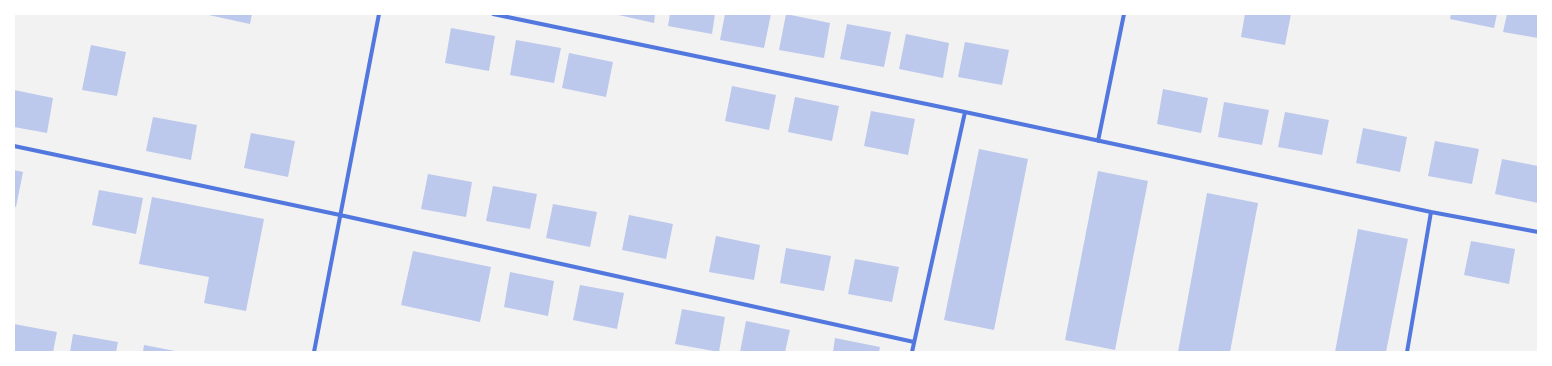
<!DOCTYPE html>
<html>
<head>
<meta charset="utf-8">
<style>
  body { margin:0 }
  #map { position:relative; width:1552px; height:366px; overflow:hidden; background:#f2f2f2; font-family:Commissioner,sans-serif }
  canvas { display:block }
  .frame { position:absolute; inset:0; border:15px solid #fff; pointer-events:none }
</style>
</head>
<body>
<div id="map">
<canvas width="1552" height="366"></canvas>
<div class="frame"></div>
</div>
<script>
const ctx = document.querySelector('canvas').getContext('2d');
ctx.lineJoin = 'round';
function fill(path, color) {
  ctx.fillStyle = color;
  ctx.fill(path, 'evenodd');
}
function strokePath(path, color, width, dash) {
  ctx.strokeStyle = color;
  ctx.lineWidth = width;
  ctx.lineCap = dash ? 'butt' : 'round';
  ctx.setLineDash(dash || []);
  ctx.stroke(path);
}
fill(new Path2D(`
  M204,14H252L250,24Z
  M614,14H655L654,23Z
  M670,14H715L712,34L668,26Z
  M725,14H771L764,48L720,40Z
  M786,14L830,23L824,58L779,50Z
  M1245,14H1291L1285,45L1241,37Z
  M1451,14H1497L1494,28L1450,19Z
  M1507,14H1538V38L1503,32Z
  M847,24L891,32L884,67L840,59Z
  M451,28L495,36L489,71L445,63Z
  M906,34L949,43L943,78L899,69Z
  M516,40L561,48L554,83L510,75Z
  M965,42L1009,50L1002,85L958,77Z
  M91,45L126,52L117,96L82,90Z
  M569,53L613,62L606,97L562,88Z
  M732,86L776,95L769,130L725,121Z
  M1163,89L1208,98L1201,133L1157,124Z
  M14,90L53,98L47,133L14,127Z
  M795,97L839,106L832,141L788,132Z
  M1224,102L1269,110L1262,145L1218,137Z
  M871,111L915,119L908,155L864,146Z
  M1285,112L1329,120L1322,155L1278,147Z
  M153,117L197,125L191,160L146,151Z
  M1363,128L1407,137L1400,172L1356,163Z
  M251,133L295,141L288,177L244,168Z
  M1435,141L1479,149L1472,184L1428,176Z
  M979,149L1028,159L994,330L944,320Z
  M1502,159L1538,166V203L1495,194Z
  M14,170L23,172L16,207L14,206Z
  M1098,171L1148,181L1115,350L1065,340Z
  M428,174L472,182L466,217L421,209Z
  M493,186L537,194L530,229L486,221Z
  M99,190L143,198L136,234L92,225Z
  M1207,193L1258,203L1230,352H1178Z
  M152,197L264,219L246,311L204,303L209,277L139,264Z
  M553,204L597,212L590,247L546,238Z
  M629,215L673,224L666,259L622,250Z
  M1358,229L1408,239L1386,352H1335Z
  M716,236L760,245L754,280L709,272Z
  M1471,241L1515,249L1509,284L1464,275Z
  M786,248L831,256L824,291L780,283Z
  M413,251L491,267L480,322L401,305Z
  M855,259L899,267L892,302L848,294Z
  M510,272L554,281L548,316L504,307Z
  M580,285L624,293L617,329L573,320Z
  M682,309L725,317L719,352L675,344Z
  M746,321L790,330L785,352H740Z
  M14,324L57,332L53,352H14Z
  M73,334L118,342L116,352H70Z
  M835,338L880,347L879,352H833Z
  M144,345L175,351V352H143Z`), '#bdc9ec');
strokePath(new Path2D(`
  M493,14L965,112L1431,212L1538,232
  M1098,141L1124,14
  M14,146L340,215L914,342
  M314,352L379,14
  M912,352L965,112
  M1407,352L1431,212`), '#5277de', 4);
</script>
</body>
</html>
